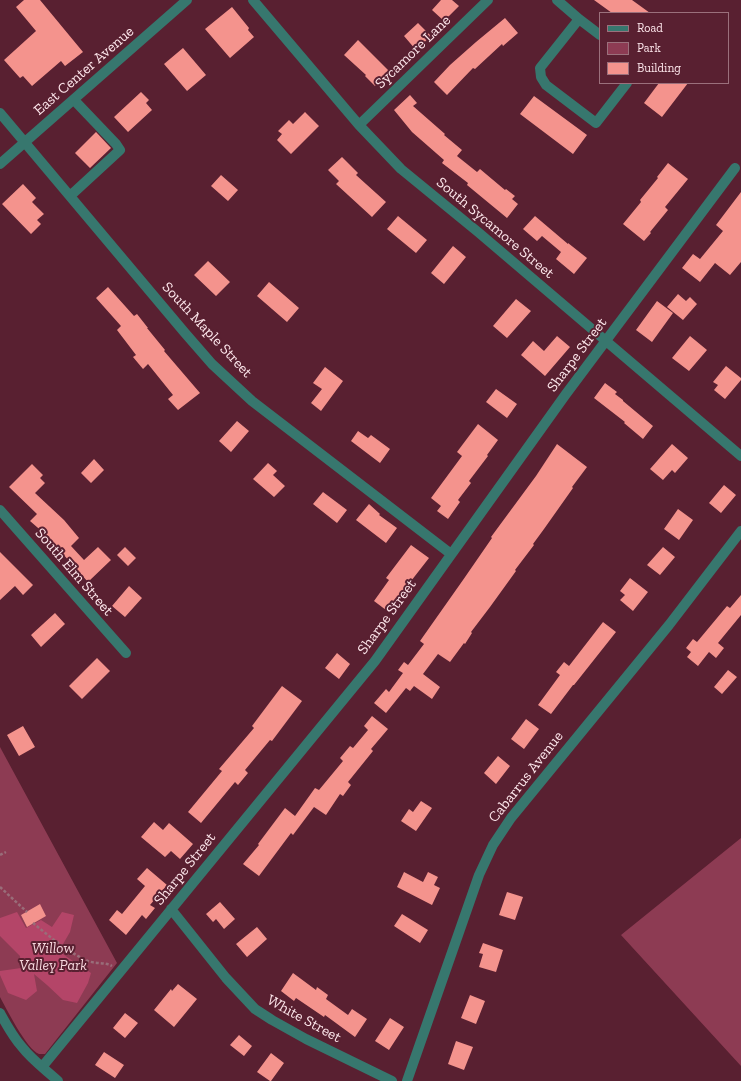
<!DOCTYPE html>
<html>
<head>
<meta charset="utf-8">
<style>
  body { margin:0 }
  #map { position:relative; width:741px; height:1081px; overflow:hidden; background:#592031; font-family:"Zilla Slab",serif }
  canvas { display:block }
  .legend { position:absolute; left:599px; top:12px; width:130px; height:72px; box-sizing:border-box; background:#592031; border:1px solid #9b707c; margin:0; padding:5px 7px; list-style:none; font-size:12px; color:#fee7ec }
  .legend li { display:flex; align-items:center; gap:8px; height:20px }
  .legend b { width:20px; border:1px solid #9b707c }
</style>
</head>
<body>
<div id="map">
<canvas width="741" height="1081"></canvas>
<ul class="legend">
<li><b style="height:5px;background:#37776e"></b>Road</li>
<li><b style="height:11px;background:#8d3b53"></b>Park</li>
<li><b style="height:11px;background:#f4938d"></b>Building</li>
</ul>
</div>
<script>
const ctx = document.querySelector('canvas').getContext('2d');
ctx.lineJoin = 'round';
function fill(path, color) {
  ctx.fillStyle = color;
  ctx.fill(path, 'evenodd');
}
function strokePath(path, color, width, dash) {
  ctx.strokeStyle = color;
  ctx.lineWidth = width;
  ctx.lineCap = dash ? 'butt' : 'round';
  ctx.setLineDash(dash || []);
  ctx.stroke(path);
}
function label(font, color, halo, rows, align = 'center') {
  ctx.font = font + ' "Zilla Slab",serif';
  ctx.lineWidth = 4;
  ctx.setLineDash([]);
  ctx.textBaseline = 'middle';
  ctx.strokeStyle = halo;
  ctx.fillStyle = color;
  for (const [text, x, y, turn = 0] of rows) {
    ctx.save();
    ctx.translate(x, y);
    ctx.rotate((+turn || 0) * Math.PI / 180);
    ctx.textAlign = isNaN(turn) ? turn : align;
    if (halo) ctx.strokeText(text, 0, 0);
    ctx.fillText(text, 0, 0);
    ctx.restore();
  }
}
fill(new Path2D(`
  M0,747L117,963L45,1054C43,1054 41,1054 39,1054C27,1050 6,1008 0,997Z
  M741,838V1066L621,935Z`), '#8d3b53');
fill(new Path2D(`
  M17,912L26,928L41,920L52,927L62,912L74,915L70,932L59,951L67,957L91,973L88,983L77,1003L63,1000L47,985L34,974L37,991L26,1000L8,993L0,975V971L21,968L20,956L0,936V918Z`), '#b44568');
fill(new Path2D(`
  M24,0H40L83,52L65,66L61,61L32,86L23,76L20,78L4,60L36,31L16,7Z
  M441,0H452L459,6L444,21L432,10Z
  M594,0H632L650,13H612Z
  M232,7L249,28L248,30L254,37L230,58L205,29Z
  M505,18L518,33L503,46L502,44L475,69L473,68L447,95L434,82L450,65L476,42Z
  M418,23L431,36L416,50L404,36Z
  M358,40L389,71L375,86L365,76L366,75L344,55Z
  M183,48L206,75L187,91L164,64Z
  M659,83H688L662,117L644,103Z
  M141,92L149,100L146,103L152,110L128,132L114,117Z
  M410,95L417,103L413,106L445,134L444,135L462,150L457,156L477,172L480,169L505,190L506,189L515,196L512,199L518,204L507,218L467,185L468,183L442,163L444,160L412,132L394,110Z
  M534,96L587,135L573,154L520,114Z
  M305,112L319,126L291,154L277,140L282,134L278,131L289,120L293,124Z
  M96,132L111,148L90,168L75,153Z
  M342,157L358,173L356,175L386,202L372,217L336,184L339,181L328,170Z
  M668,163L688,179L665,207L668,210L650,232L651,233L644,241L623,224L641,202L640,200L658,178L657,177Z
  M221,175L238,190L228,201L211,186Z
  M23,184L36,198L32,202L44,214L37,220L41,224L31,234L2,204Z
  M741,192V262L730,275L715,263L700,282L682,268L693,254L700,259L723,231L716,225Z
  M398,216L427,240L416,253L387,229Z
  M535,216L568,244V243L587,258L574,274L556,259L561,252L542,236L537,241L523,229Z
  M453,246L466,257L444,284L431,273Z
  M208,261L230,282L216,296L194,275Z
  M269,282L299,308L287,322L257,296Z
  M108,287L134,316L137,314L148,328H147L165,350L164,351L200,393L178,410L168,399L173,395L148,364L143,369L133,357L136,355L117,330L121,326L96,298Z
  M678,294L686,301L690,297L697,304L683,320L667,307Z
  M516,299L531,311L507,338L493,326Z
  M657,301L673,313L652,342L636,330Z
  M557,336L570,347L545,376L521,355L533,341L544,351Z
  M690,336L707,350L689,371L672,358Z
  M726,366L741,378V380L725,399L714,390L718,385L713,382Z
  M325,367L343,381L321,411L311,403L322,389L313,383Z
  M605,383L617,392L615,394L623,400V401L653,426L643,439L624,423L625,422L594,398Z
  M496,389L517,404L507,418L486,402Z
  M237,421L249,431L231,452L219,441Z
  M478,424L498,440L487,455L488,456L469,481L471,483L458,500L460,502L448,519L437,511L441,506L431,498L462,456L457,452Z
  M358,431L368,438L371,435L390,449L380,463L351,441Z
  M557,444L587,467L572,487L573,488L544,529L533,544L534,545L515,570L516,571L490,607L471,632L472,633L465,644L464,643L450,662L438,654L423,674L440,687L432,699L414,686L410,691L406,688L386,713L374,703L386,689L389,692L403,673L398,670L404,662L408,665L424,644L420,641L463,580L492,538L491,537L536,476Z
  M672,444L688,458L675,473L672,470L663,480L650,469Z
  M94,459L104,470L91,483L81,473Z
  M268,463L277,471L273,475L285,486L274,497L253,479Z
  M32,464L43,475L40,478L45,483L35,493L64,520L79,538L71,546L84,560L98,547L111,560L88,582L45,534L30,521L37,514L9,487Z
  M724,485L736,495L721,513L709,503Z
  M323,492L347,510L337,523L313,504Z
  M369,504L380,514L379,515L397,528L386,543L356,520Z
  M678,509L693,520L679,540L664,529Z
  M411,545L429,558L397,599L399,601L390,613L374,601L389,580L386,578Z
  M125,547L136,558L128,566L117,555Z
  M663,547L675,557L660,575L647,565Z
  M0,552L33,585L23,595L15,586L0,600Z
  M630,578L648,592L633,611L620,600L625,595L620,591Z
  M129,586L142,598L125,617L112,606Z
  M741,595V615L718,643L724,648L716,658L709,652L698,666L687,657L691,652L686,648L693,639L697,642L727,606L730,608Z
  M55,613L65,624L41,647L31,635Z
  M603,622L616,632L574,685H573L551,714L538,705L560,675L556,672L564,662L569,666Z
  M337,653L350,664L339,679L325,668Z
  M97,658L110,671L82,699L69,686Z
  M728,670L737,677L722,694L714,687Z
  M282,686L302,701L272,741L270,740L245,770L248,773L238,785L235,782L201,823L188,812L222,771L219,769L254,728L252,726Z
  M372,716L388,729L371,749L373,751L348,782L351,785L343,796L340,794L326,815L314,807L293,835L291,833L259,876L243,864L259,845L258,844L285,808L295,816L315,788L319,790L343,761L340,758L350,746L353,748L368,730L364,726Z
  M526,719L539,729L524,749L511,739Z
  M23,726L35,747L19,756L7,735Z
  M498,756L510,766L496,784L484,773Z
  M421,801L432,808L416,831L401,821L409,809L413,812Z
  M154,822L163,830L169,823L193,844L180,859L171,851L165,857L141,837Z
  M147,868L167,885L150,905L155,908L146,919L142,915L126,935L109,920L117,910L122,914L145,886L137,879Z
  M404,872L423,882L428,872L438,877L434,885L440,888L432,905L397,887Z
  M507,892L523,897L515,920L499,915Z
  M220,902L235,919L224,929L216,919L213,922L206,914Z
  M40,904L46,916L27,927L21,915Z
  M402,914L428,930L420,943L394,926Z
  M257,927L267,939L247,957L236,944Z
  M483,943L503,950L496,972L479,967L483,954L479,953Z
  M293,973L316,990L317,987L328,995L326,999L348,1015L352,1009L367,1019L355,1037L325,1015L324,1017L296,998L294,1001L281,991Z
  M178,984L197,999L174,1027L154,1010L171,989L172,991Z
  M470,995L485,1001L476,1024L461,1018Z
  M125,1013L138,1023L125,1038L113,1028Z
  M390,1018L404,1027L389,1050L375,1041Z
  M239,1035L252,1046L244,1056L230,1045Z
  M456,1041L473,1047L464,1070L448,1064Z
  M104,1052L124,1065L115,1078L95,1065Z
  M271,1053L284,1063L271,1081H270L257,1072Z`), '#f4938d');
strokePath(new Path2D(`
  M0,855L6,852
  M0,887L27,912
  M33,923C49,936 69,953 88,961C96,964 105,962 112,966`), '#996d79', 2.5, [3, 2]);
strokePath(new Path2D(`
  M253,0L359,125L401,169L478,232L741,456
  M557,0L579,19L600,35
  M579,19L540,68L541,77L546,85L596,123L627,83
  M0,113L185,333L212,364L252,401L451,554
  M359,125L488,0
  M0,164L187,0
  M70,196L120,150L116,144L74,100
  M0,510L126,653
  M171,909L226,978L255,1009L272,1020L306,1039L392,1081
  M0,1013C6,1024 13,1037 22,1047C32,1060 46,1070 58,1081
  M42,1067L375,661L566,394L735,168
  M407,1081L479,875L493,845L511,818L669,625L741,531`), '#37776e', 10);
label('15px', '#fee7ec', '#592031', [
  ["Sycamore Lane",413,52,-44],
  ["East Center Avenue",84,71,-41],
  ["South Sycamore Street",495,228,40],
  ["South Maple Street",207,330,47],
  ["Sharpe Street",577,355,-53],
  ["South Elm Street",74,572,49],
  ["Sharpe Street",387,617,-54],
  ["Cabarrus Avenue",526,777,-52],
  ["Sharpe Street",185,869,-51],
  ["White Street",304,1019,29]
]);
label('italic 15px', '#f6d7dd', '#592031', [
  ["Willow",53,949],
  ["Valley Park",53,966]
]);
</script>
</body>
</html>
